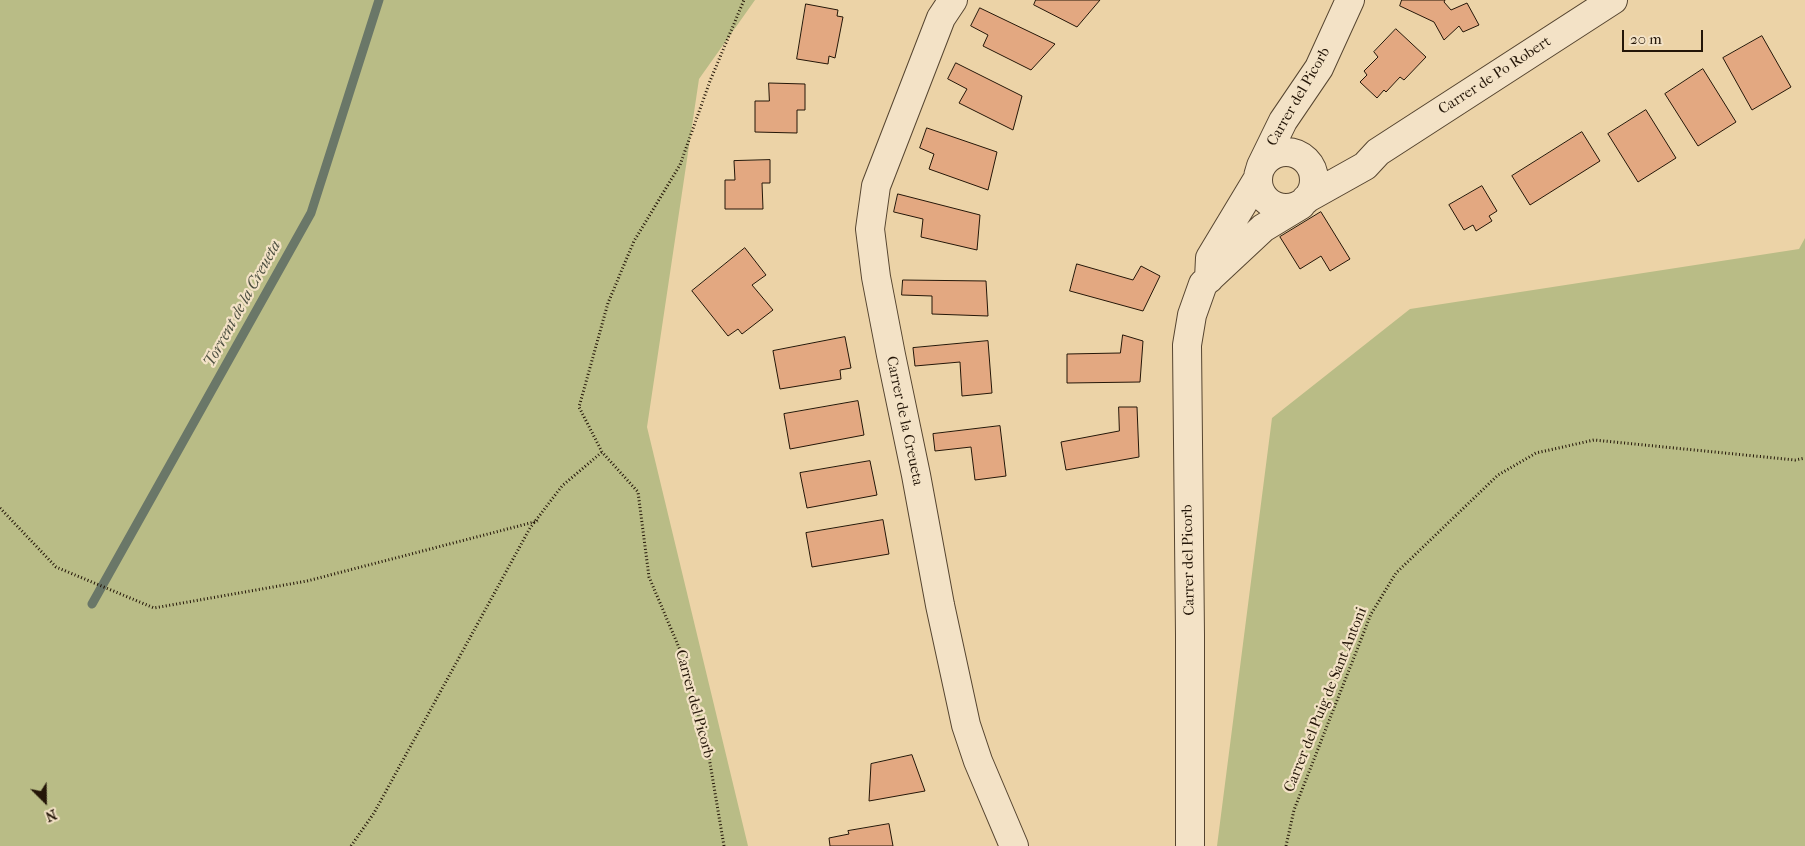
<!DOCTYPE html>
<html>
<head>
<meta charset="utf-8">
<style>
  body { margin:0 }
  #map { position:relative; width:1805px; height:846px; overflow:hidden; background:#ecd3a7; font-family:"IM FELL French Canon",serif }
  canvas { display:block }
  .north { position:absolute; left:20px; top:776px; width:50px; height:50px; -webkit-text-stroke:4px #f3e2c6; paint-order:stroke; rotate:157deg; font-size:14px; font-weight:700; line-height:20px; text-align:center; color:#241608 }
  .north::after { content:''; display:block; margin:auto; width:18px; height:22px; background:#241608; clip-path:polygon(50% 0,100% 100%,50% 72%,0 100%) }
  .scale { position:absolute; left:1622px; top:30px; width:81px; height:22px; box-sizing:border-box; border:2px solid #241608; border-top:0; padding-left:6px; font-size:15px; line-height:18px; white-space:nowrap; color:#241608; -webkit-text-stroke:4px #f3e2c6; paint-order:stroke }
</style>
</head>
<body>
<div id="map">
<canvas width="1805" height="846"></canvas>
<div class="north">N</div>
<div class="scale">20 m</div>
</div>
<script>
const ctx = document.querySelector('canvas').getContext('2d');
ctx.lineJoin = 'round';
function fill(path, color) {
  ctx.fillStyle = color;
  ctx.fill(path, 'evenodd');
}
function strokePath(path, color, width, dash) {
  ctx.strokeStyle = color;
  ctx.lineWidth = width;
  ctx.lineCap = dash ? 'butt' : 'round';
  ctx.setLineDash(dash || []);
  ctx.stroke(path);
}
function label(font, color, halo, rows, align = 'center') {
  ctx.font = font + ' "IM FELL French Canon",serif';
  ctx.lineWidth = 4.5;
  ctx.setLineDash([]);
  ctx.textBaseline = 'middle';
  ctx.strokeStyle = halo;
  ctx.fillStyle = color;
  for (const [text, x, y, turn = 0] of rows) {
    ctx.save();
    ctx.translate(x, y);
    ctx.rotate((+turn || 0) * Math.PI / 180);
    ctx.textAlign = isNaN(turn) ? turn : align;
    if (halo) ctx.strokeText(text, 0, 0);
    ctx.fillText(text, 0, 0);
    ctx.restore();
  }
}
fill(new Path2D(`
  M0,0H755L699,79L647,427L748,846H0Z
  M1805,238V846H1217L1272,418L1410,309L1799,249Z`), '#b9bc86');
strokePath(new Path2D(`
  M92,604L311,213L379,0`), '#6a7768', 9);
const building = new Path2D(`
  M1036,0H1100L1077,27L1034,5Z
  M1402,0H1445L1444,2L1451,10L1467,3L1479,25L1463,32L1459,26L1444,40L1434,22L1400,6Z
  M806,4L838,10L837,16L843,17L835,58L829,56L828,64L797,59Z
  M980,8L1055,44L1031,70L983,46L988,35L971,26Z
  M1396,29L1426,57L1404,80L1400,77L1386,92L1384,90L1377,98L1360,82L1367,75L1364,71L1378,57L1374,52Z
  M1762,36L1791,87L1752,110L1723,58Z
  M956,63L1022,96L1013,130L959,103L967,89L948,79Z
  M1703,69L1736,122L1698,146L1665,94Z
  M769,83L805,84V110H797V133L755,132V101H769Z
  M1646,110L1676,158L1638,182L1608,134Z
  M927,128L997,152L988,190L929,169L934,154L920,148Z
  M1582,132L1600,161L1530,205L1512,176Z
  M770,160V183H762L763,209H725V180H735L734,161Z
  M1482,186L1497,211L1489,216L1492,221L1476,231L1473,225L1464,230L1449,205Z
  M898,194L980,215L977,250L921,237L923,219L894,212Z
  M1321,212L1350,259L1330,271L1321,256L1300,269L1280,237Z
  M745,248L766,275L752,285L773,310L742,334L738,329L728,336L692,291Z
  M1077,264L1133,280L1141,266L1160,276L1143,311L1070,291Z
  M903,280L986,281L988,316L932,314V296L902,295Z
  M1123,335L1143,341L1140,382L1067,383V354L1120,353Z
  M845,337L851,368L840,370L841,379L780,389L773,351Z
  M988,341L992,393L962,396L960,362L915,366L913,348Z
  M858,401L864,435L790,449L784,414Z
  M1119,407H1137L1139,457L1066,470L1061,442L1119,431Z
  M1000,426L1006,476L975,480L971,447L935,451L933,434Z
  M870,461L877,495L807,508L800,473Z
  M883,520L889,554L812,567L806,533Z
  M912,755L925,791L869,801L871,764Z
  M889,824L893,846H830L829,838L849,834L848,831Z`);
fill(building, '#e3a881');
strokePath(building, '#241608', 1);
const street = new Path2D(`
  M953,0L941,18L876,186L870,229L876,277L891,355L916,475L940,605L966,725L978,761L1014,846
  M1258 180a28 28 0 1 1 56 0a28 28 0 1 1-56 0Z
  M1261,166L1283,121L1319,68L1350,0
  M1306,199L1365,166L1378,152L1613,0
  M1209,279L1210,258L1257,180
  M1190,846V635L1187,345L1192,315L1203,284L1263,228L1301,205`);
strokePath(street, '#564530', 30);
strokePath(new Path2D(`
  M0,508L56,567L154,608L307,581L538,521
  M351,846L374,813L530,528L562,486L602,452
  M724,846L709,757L686,664L649,577L638,492L602,452L579,407L608,303L634,241L680,165L710,81L744,0
  M1286,846L1294,810L1371,614L1396,573L1498,475L1536,453L1594,440L1795,460L1805,458`), '#241608', 3, [1, 2.5]);
strokePath(street, '#f3e2c6', 28);
label('15px', '#241608', '#f3e2c6', [
  ["Carrer de Po Robert",1495,76,-33],
  ["Carrer del Picorb",1299,97,-60],
  ["Carrer de la Creueta",904,421,78],
  ["Carrer del Picorb",1189,560,-91],
  ["Carrer del Puig de Sant Antoni",1326,700,-68],
  ["Carrer del Picorb",694,704,75]
]);
label('italic 16px', '#4d4f40', '#f3e2c6', [
  ["Torrent de la Creueta",243,304,-61]
]);
</script>
</body>
</html>
